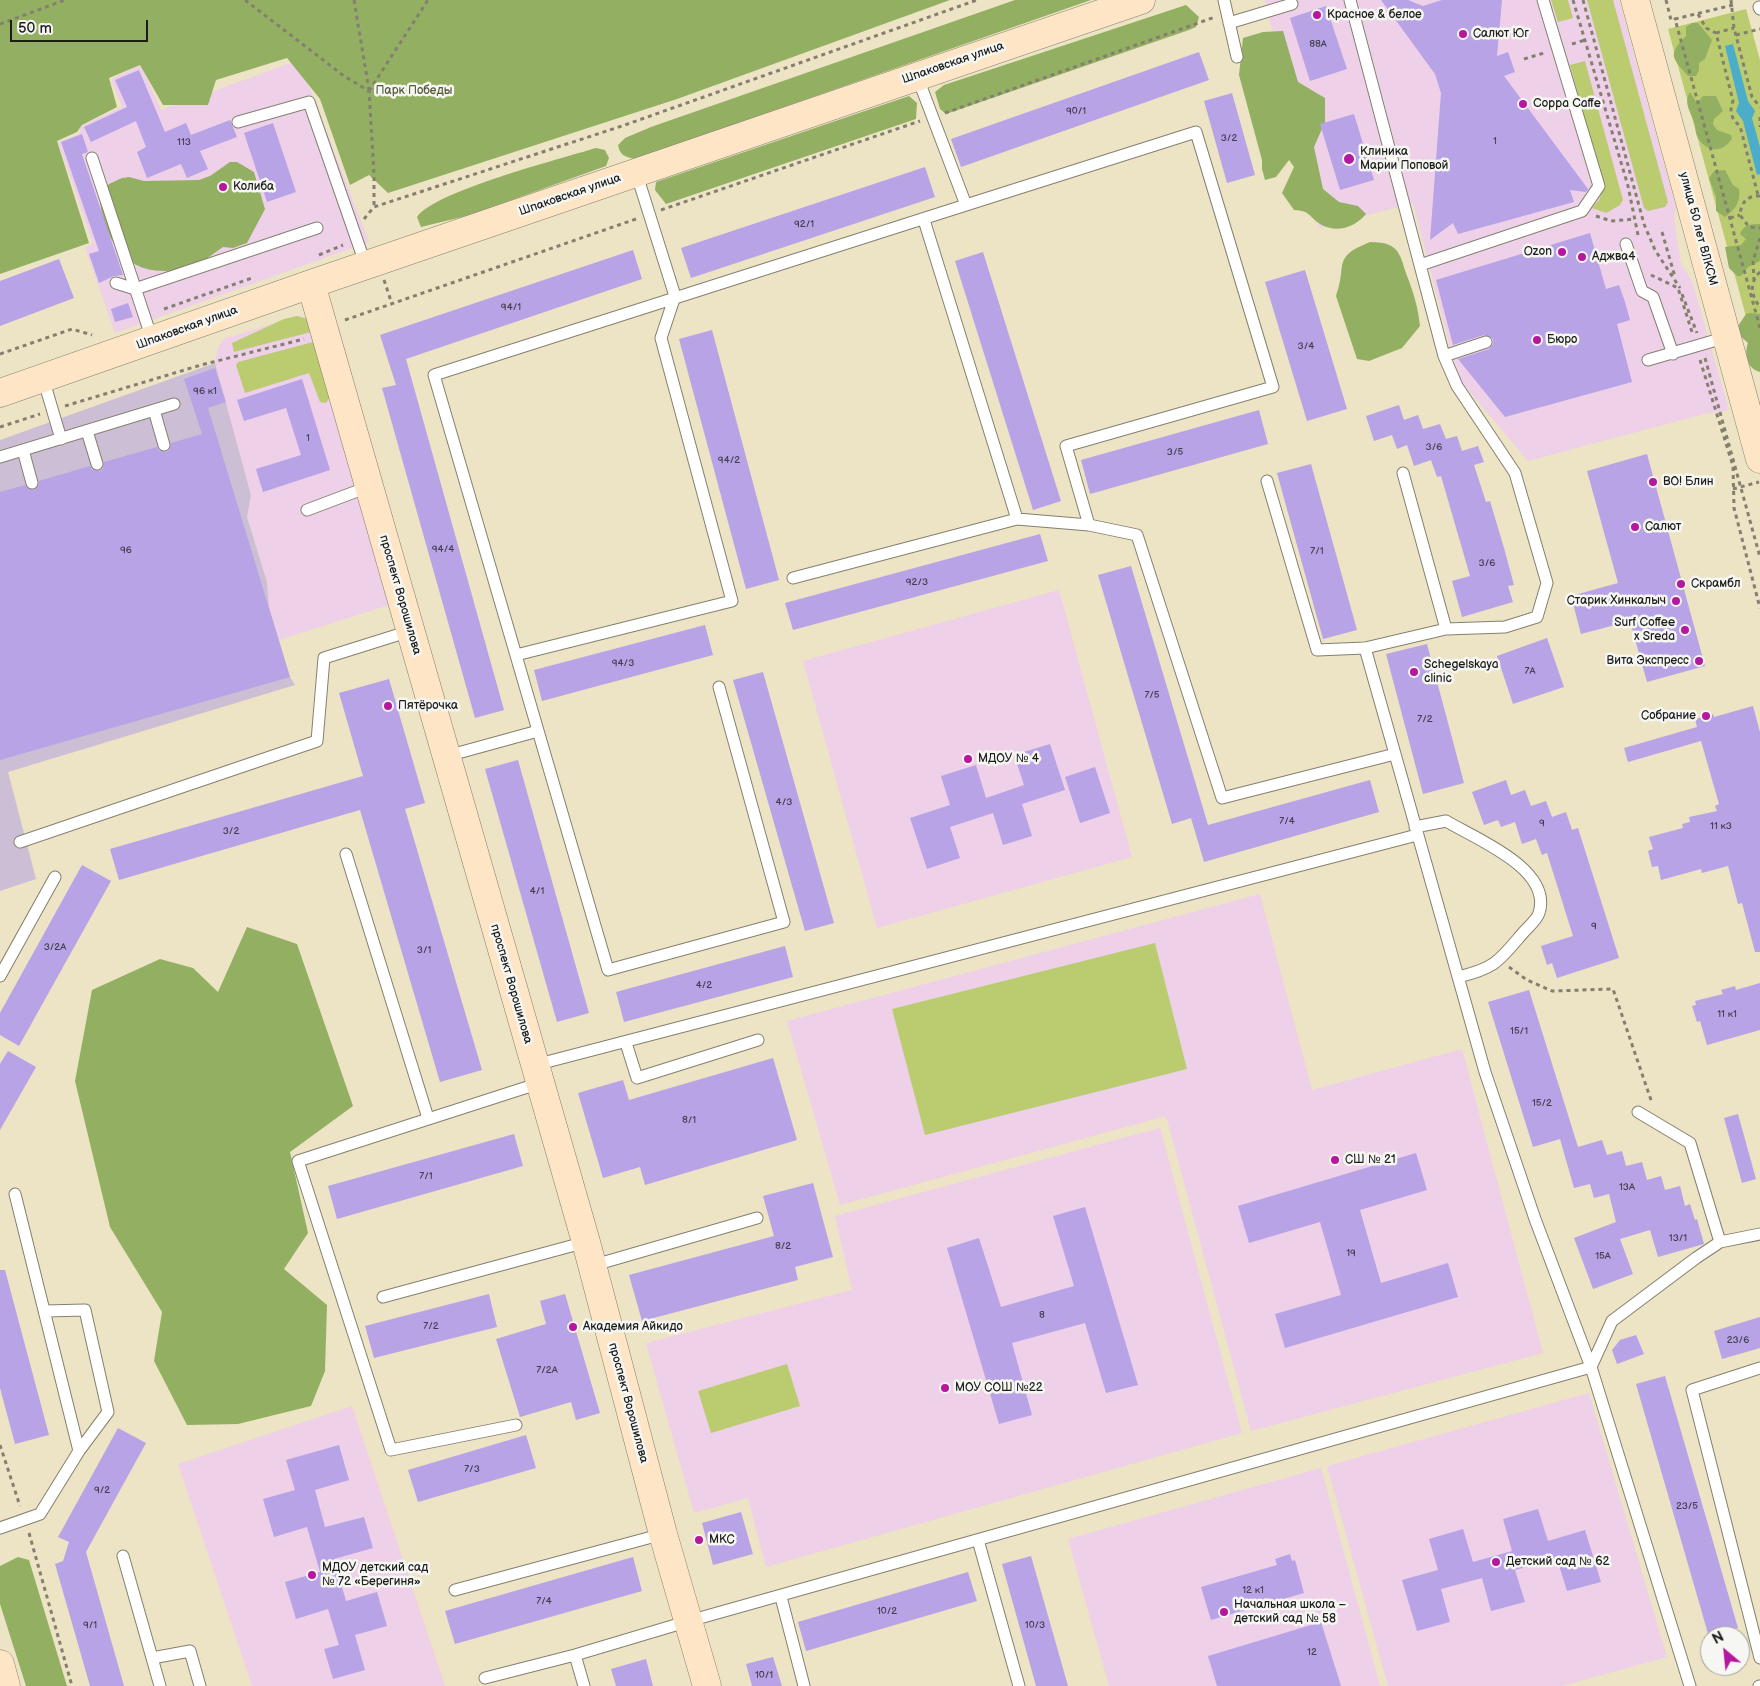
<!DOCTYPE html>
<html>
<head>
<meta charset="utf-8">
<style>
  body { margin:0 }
  #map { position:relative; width:1760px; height:1686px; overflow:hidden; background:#ede3c5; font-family:"Balsamiq Sans",sans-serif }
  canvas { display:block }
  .north { position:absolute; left:1700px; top:1626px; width:50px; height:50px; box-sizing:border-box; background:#f6f6f2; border:1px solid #9f9f9c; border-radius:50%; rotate:332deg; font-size:14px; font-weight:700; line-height:20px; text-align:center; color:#1c1c1c }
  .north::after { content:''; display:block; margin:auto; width:18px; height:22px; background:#b5179e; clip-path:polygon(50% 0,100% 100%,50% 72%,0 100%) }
  .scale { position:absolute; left:10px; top:20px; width:138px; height:22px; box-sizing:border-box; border:2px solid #1c1c1c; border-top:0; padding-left:6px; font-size:15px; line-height:18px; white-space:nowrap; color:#1c1c1c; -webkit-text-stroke:4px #f6f6f2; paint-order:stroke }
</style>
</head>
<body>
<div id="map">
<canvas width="1760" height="1686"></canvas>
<div class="north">N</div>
<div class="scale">50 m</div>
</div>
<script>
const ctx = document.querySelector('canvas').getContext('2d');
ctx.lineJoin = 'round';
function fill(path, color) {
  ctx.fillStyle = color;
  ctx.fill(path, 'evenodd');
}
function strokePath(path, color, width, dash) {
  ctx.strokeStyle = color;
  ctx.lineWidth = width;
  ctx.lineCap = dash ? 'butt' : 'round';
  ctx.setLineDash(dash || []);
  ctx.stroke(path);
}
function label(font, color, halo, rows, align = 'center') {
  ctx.font = font + ' "Balsamiq Sans",sans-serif';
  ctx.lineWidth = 5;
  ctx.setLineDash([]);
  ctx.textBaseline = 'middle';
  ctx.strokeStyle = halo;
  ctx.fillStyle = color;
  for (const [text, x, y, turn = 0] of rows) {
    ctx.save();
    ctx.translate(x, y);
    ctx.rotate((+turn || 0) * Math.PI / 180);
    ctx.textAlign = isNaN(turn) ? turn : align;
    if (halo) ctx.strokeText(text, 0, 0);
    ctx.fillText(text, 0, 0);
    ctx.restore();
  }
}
fill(new Path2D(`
  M1265,0H1619L1676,208L1674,219L1681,264L1692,281L1729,410L1704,414L1528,461L1458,378L1413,203L1319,228Z
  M299,60L369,242L115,333L85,248L93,243L58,142L79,134L81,126L122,107L111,79L141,65L161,110Z
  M297,316L308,319L392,604L279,640L269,607L267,582L247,517L251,494L215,363L218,347L224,339Z
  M1059,590L1132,857L877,928L803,661Z
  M1260,894L1312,1090L1462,1049L1543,1353L1251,1431L1166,1116L840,1205L787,1021Z
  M1160,1128L1242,1433L766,1567L748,1498L694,1513L646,1343L852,1290L835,1216Z
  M1589,1393L1667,1657L1562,1686H1388L1327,1466Z
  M352,1406L445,1686H252L178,1464Z
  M1321,1468L1380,1686H1109L1068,1539Z`), '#eed0e8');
fill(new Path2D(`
  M215,363L251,495L247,517L267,582L269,607L290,677L295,685L8,772L36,879L0,891V440Z`), '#ccbed4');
fill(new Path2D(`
  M1551,0H1568L1573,18L1558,22Z
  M1587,0H1613L1668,202L1665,207L1648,211L1644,208Z
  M1746,9L1760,60V368L1668,29Z
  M1585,61L1623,200L1620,205L1606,213L1592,208L1599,200L1603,189L1570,65Z
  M297,316L308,319L315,331L234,352L232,343L284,319Z
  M313,342L316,344L330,397L326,403L320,402L309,373L245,393L236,365L238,362Z
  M1155,943L1187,1069L925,1135L892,1009Z
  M787,1364L800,1406L711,1433L698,1391Z`), '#bacc6f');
fill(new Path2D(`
  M0,0H950L677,99L388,193L369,175L350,185L320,99L287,58L216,80L208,105H163L140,65L109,78L117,107L82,125L77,132L57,141L89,243L0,274Z
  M1015,0H1091L635,159C626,157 620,156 618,145L625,138L651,127Z
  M1186,5L1199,17L1196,27L1189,30L946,114L940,109L935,92L944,85Z
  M1692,23H1698L1712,40L1705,59L1699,63V70L1696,76H1688C1671,57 1668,54 1686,36V27Z
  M1283,31L1298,82L1325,98V122L1314,147L1323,189L1339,202L1358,206L1366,214C1355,227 1337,234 1320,224C1308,216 1311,211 1294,210L1282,193L1294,167L1289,160L1276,177L1265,180L1262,169V160L1239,75L1243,38L1263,32Z
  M1690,92L1697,103L1703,96H1716L1723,111L1714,119L1713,124L1717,130L1731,135L1732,138C1723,154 1706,152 1698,138C1695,133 1696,127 1694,122C1691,112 1683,103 1690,92Z
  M909,96L917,103L916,119L666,204L655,190L656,182Z
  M596,148L605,150L609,158L606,166L470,215L421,227L417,217C435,191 560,159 596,148Z
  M230,162H237L254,172L265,209L247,243L233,248L223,247C211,255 198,267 183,270C178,272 170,271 164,271C120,271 104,235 99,196L109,184L122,178L129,177L144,181L199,180L210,176Z
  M1725,170L1733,185L1739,189C1741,201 1735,210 1725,217L1716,211V197L1709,178L1714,171Z
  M1760,224V261L1748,267L1741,276H1737L1729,268L1725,247L1741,245L1746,239L1740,234C1744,224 1751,224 1760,224Z
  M1370,242C1403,242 1399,257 1409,281C1415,298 1418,308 1420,326L1402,348L1369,361L1357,359L1336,296C1348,263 1331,258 1370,242Z
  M1750,313L1760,314V372C1747,369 1744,354 1748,343L1738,334V326L1746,314Z
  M247,927L297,944L353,1106L290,1152L308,1233L284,1269L327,1305L325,1371L311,1406L238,1424L187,1425L154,1361L162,1312L110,1227L75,1081L92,990L160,959L193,968L218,992Z
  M18,1557L29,1560L67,1686H26L0,1604V1566Z`), '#93b062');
fill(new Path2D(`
  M1733,44L1748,101L1755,111L1752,118L1760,147V174L1757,175L1743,121L1736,111L1739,103L1725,46Z`), '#4badca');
fill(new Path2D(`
  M1381,0H1408L1423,6L1442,0H1502L1497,56L1508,52L1515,72L1504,76L1588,189L1586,192L1570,190L1574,202L1458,234L1453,223L1430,240L1441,93L1435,74Z
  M1326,6L1347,69L1310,81L1290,18Z
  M1199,52L1209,80L961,167L951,139Z
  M139,70L165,132L186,123L191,135L230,120L237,137L200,151L208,169L187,178L181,164L147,178L137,152L146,147L136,121L91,142L84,127L127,107L115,80Z
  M1232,93L1255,175L1227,183L1204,101Z
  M1354,114L1374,180L1340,190L1320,124Z
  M273,123L296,192L267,202L244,133Z
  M82,134L88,152L82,154L123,275L114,276L99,283L89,254L99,251L61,142Z
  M925,167L935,197L691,278L681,248Z
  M1590,233L1606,289L1619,285L1625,302L1630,320L1617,324L1632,382L1505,417L1458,359L1489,349L1493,344V339L1484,335L1453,345L1436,280Z
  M633,250L642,279L406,359L504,710L475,718L382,388L396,385L380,335Z
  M983,252L1061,501L1033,510L955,261Z
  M59,259L74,298L0,326V281Z
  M1305,270L1347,409L1307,421L1265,282Z
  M128,303L133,317L115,322L111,309Z
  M712,330L779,580L746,589L679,339Z
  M215,368L226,402L208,408L290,677L0,760V492L25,485L30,490H34L39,485V481L90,466L92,470L99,471L103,469L104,462L157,447L159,451L166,452L170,450L171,443L202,434L184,379Z
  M302,379L330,470L263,492L256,469L301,455L286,408L244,421L237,400Z
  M1399,405L1404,420L1418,415L1423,429L1440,424L1446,439L1457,436L1462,451L1478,446L1484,462L1474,465L1486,502L1490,501L1504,548L1514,585L1508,586L1513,602L1462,617L1452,581L1470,576L1441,476L1437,477L1431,460L1414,466L1407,445L1397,449L1392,435L1374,441L1366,416Z
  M1259,410L1268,444L1090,494L1081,460Z
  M1647,454L1705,666L1647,682L1630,621L1581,634L1571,596L1618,583L1587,471Z
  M1311,464L1357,630L1323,639L1277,473Z
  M1040,534L1048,561L793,630L785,603Z
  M1131,566L1208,825L1370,780L1379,812L1204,862L1191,818L1172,824L1098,575Z
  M705,625L713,655L542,701L534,670Z
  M1547,638L1564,687L1513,704L1497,656Z
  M1427,644L1464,783L1423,794L1386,654Z
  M763,672L834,923L805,931L733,680Z
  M389,679L425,803L405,809L482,1070L440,1082L360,810L119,880L110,849L363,776L339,693Z
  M1753,706L1760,732V952H1755L1742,903L1738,904L1728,866L1702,873L1701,869L1661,880L1658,866L1652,867L1648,851L1653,849L1649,837L1683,828L1682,824L1690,822L1689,817L1717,811L1715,806L1719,804L1701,741L1628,762L1624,748L1697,727L1695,719L1713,714L1714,717Z
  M1050,744L1065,790L1022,804L1032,836L1003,845L993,813L950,827L960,858L927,869L910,818L950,805L941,776L976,765L986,798L1024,785L1014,755Z
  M518,760L589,1013L557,1022L485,769Z
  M1095,767L1110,813L1080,823L1065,777Z
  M1506,780L1511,795L1525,790L1531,806L1546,801L1552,817L1566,812L1572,830L1578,828L1619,958L1557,978L1552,963L1547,965L1541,946L1573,936L1547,853L1542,855L1536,839L1522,844L1515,822L1501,827L1498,820L1484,825L1472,792Z
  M82,865L111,881L19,1046L0,1035V1013Z
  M785,946L793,977L624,1022L616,992Z
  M1760,983V1030L1707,1045L1700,1021L1697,1022L1692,1006L1696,1005L1695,1001L1723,994L1721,990L1735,986L1736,990Z
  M1529,990L1578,1147L1602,1140L1607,1155L1622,1151L1626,1166L1642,1162L1647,1180L1661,1176L1665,1190L1680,1186L1685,1206L1690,1204L1695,1220L1697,1219L1704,1244L1658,1257L1650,1230L1620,1239L1633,1274L1593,1289L1574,1238L1616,1222L1609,1194L1594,1198L1590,1184L1574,1188L1560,1139L1533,1147L1488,1002Z
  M8,1051L36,1067L0,1130V1064Z
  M773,1058L797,1140L645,1185L640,1167L603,1178L578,1093L623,1080L629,1100Z
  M1738,1114L1756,1179L1742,1183L1724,1118Z
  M514,1134L523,1166L337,1219L328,1186Z
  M1416,1153L1427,1190L1360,1210L1381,1283L1448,1263L1458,1297L1285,1348L1275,1314L1341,1295L1320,1222L1249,1243L1238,1206Z
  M813,1183L833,1257L795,1267L798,1280L642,1321L629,1275L774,1236L763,1196Z
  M1085,1207L1138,1385L1106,1393L1085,1323L1012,1343L1032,1415L999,1424L947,1248L979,1238L1001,1307L1074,1286L1053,1216Z
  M0,1270H5L49,1435L15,1444L0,1388Z
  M489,1294L497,1327L374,1358L365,1326Z
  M565,1294L600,1413L576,1420L571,1402L520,1417L496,1339L546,1324L540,1301Z
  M1760,1317V1348L1722,1359L1714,1331Z
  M1636,1335L1644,1354L1617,1364L1612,1350L1620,1340Z
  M1665,1376L1738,1628L1709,1637L1636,1384Z
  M118,1428L146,1443L86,1552L124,1686H90L55,1564L63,1561L69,1542L58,1537Z
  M526,1435L536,1468L418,1502L408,1470Z
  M339,1445L349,1480L315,1490L325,1527L364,1517L373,1548L334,1559L346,1601L377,1592L387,1626L355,1635L365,1670L333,1679L324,1649L339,1645L328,1609L296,1619L285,1582L320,1572L307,1527L274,1537L263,1499L295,1490L286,1460Z
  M1538,1509L1548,1541L1585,1530L1601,1582L1567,1591L1557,1559L1515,1570L1525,1602L1491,1611L1482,1578L1441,1589L1450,1622L1417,1631L1402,1580L1438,1570L1429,1539L1463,1529L1473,1562L1512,1551L1503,1519Z
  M741,1512L753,1554L713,1565L702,1523Z
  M1290,1554L1292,1561L1295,1560L1304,1593L1211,1620L1201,1587L1277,1565L1275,1559Z
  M1031,1556L1068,1686H1036L1002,1564Z
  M633,1557L642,1591L455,1644L445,1611Z
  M968,1572L977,1601L806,1651L798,1622Z
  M1321,1622L1341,1686H1217L1208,1656Z
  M773,1657L782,1686H752L746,1664Z
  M646,1659L653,1686H616L611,1669Z`), '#b7a3e6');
const lane = new Path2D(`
  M1224,0L1237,57
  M1759,7L1760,9
  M1229,23L1292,4
  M917,76L966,205L1196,132L1273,387L1066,446L1089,525
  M238,122L309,102L366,266
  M92,158L152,339
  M1626,244L1642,291L1653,297L1673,354
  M1420,265L1582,211L1599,186L1543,0
  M116,283L135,289L317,228
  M1444,356L1486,342
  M1648,360L1727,337
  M43,378L61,439
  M154,410L164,445
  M87,431L97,464
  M23,450L32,483
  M0,457L174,404
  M1403,473L1446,629
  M1267,481L1317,650L1365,648L1446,629L1505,627L1537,617L1547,583L1515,473L1457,386L1444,356L1350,0
  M307,510L368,487
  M1017,519L1089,525L1137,535L1222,798L1395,754
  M793,578L1017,519L924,220
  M1365,648L1485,1072L1535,1219L1591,1367L1690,1686
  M516,655L732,601L661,338L675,296L636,172
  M719,687L784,922L608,970L434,375L966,205
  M447,756L538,731
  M1415,827L1446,821C1476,839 1553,869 1539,913C1537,920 1527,928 1522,934C1498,962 1495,968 1458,977
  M20,842L317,741L324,658L410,631
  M346,854L428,1118
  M0,976L55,877
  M626,1043L637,1078L758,1040
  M535,1065L1417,835
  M1638,1112L1690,1143L1720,1242
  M15,1194L79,1451
  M591,1266L757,1218
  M383,1297L586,1242
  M1760,1368L1692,1390L1760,1658
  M516,1425L391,1450L298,1161L540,1083
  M0,1528L40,1514L79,1451L108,1412L85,1310L45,1311
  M978,1540L1019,1686
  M123,1556L160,1686
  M455,1590L663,1534
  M781,1597L804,1686
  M575,1655L584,1686
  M152,1658L190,1651L200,1686
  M485,1678L575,1655L689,1621L1591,1367L1612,1321L1696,1258L1720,1242L1760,1234
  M1759,1686H1760`);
const secondary = new Path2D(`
  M1635,0L1760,459
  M311,284L586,1242L663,1534L707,1686
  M0,393L311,284L1141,0
  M0,1664L6,1686`);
strokePath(lane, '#848070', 13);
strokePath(secondary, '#848070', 29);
strokePath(new Path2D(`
  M245,0L344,76L369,91L374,174V207
  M354,0L369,90
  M1573,0L1628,186L1638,235
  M1583,0L1644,224L1655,250L1680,288
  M1666,0L1671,20L1675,19
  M1731,0L1734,28L1752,97L1760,107
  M1733,5L1675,19L1760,328
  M1698,14L1706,28L1716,33L1733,101C1729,111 1731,119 1740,126L1758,195
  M0,24L65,0
  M1716,33L1734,28
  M1736,35L1760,29
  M1572,44L1585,40
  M1524,59L1544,53
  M369,91L428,0
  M945,113L1215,17
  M1760,117V127
  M1760,196C1747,195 1741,203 1740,215L1749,227L1760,228
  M661,210L920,121
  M1596,216L1611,221L1635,219
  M1730,218L1740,215
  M364,219L374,207L622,126L977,0
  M1662,232L1675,277
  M319,255L343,245
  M1760,272C1749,282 1751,296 1760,307
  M1651,275L1678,288L1692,332
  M384,280L392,304
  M1754,281L1753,261L1760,238
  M1682,294L1697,333
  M164,309L252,278
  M345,320L636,219
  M0,354L72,329L92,335
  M1705,358L1760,557
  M1700,360L1733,466L1734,508L1760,608
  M65,406L201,365L304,339
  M0,427L40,414
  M1733,489L1759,482
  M1509,967L1527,980L1552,991L1613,989L1652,1103
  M0,1445L20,1506
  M29,1533L72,1686`), '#848070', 3, [4, 4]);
strokePath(lane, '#fff', 11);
strokePath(secondary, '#fde5c5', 28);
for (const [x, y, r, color] of [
  [1317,15,5,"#b5179e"],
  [1463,34,5,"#b5179e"],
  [1523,104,5,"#b5179e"],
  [1349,159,6,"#b5179e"],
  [223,187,5,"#b5179e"],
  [1562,252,5,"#b5179e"],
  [1582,257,5,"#b5179e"],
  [1537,340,5,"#b5179e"],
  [1653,482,5,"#b5179e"],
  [1635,527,5,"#b5179e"],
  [1681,584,5,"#b5179e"],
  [1676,601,5,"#b5179e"],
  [1685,630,5,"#b5179e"],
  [1699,661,5,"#b5179e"],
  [1414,672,5,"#b5179e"],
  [388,706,5,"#b5179e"],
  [1706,716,5,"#b5179e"],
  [968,759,5,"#b5179e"],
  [1335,1160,5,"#b5179e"],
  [573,1327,5,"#b5179e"],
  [945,1388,5,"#b5179e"],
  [699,1540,5,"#b5179e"],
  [1496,1562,5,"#b5179e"],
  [312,1575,5,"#b5179e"],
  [1224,1612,5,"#b5179e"]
]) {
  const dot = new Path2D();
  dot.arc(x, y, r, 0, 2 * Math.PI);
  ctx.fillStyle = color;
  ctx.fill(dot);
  strokePath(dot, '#f6f6f2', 2);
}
label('10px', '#433e4e', null, [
  ["88А",1318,44],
  ["90/1",1076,111],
  ["3/2",1229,138],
  ["1",1495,141],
  ["113",184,142],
  ["92/1",804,224],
  ["94/1",511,307],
  ["3/4",1306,346],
  ["96 к1",205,391],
  ["1",308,438],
  ["3/6",1434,447],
  ["3/5",1175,452],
  ["94/2",729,460],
  ["94/4",443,549],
  ["96",126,550],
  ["7/1",1317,551],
  ["3/6",1487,563],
  ["92/3",917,582],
  ["94/3",623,663],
  ["7А",1530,671],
  ["7/5",1152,695],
  ["7/2",1425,719],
  ["4/3",784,802],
  ["7/4",1287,821],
  ["9",1542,823],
  ["11 к3",1721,826],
  ["3/2",231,831],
  ["4/1",537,891],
  ["9",1594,926],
  ["3/2А",55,947],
  ["3/1",424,950],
  ["4/2",704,985],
  ["11 к1",1727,1014],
  ["15/1",1519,1031],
  ["15/2",1542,1103],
  ["8/1",689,1120],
  ["7/1",426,1176],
  ["13А",1627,1187],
  ["13/1",1678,1238],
  ["8/2",783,1246],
  ["19",1351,1253],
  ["15А",1603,1256],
  ["8",1042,1315],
  ["7/2",431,1326],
  ["23/6",1738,1340],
  ["7/2А",547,1370],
  ["7/3",472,1469],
  ["9/2",102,1490],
  ["23/5",1687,1506],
  ["12 к1",1253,1590],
  ["7/4",544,1601],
  ["10/2",887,1611],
  ["9/1",90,1625],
  ["10/3",1035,1625],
  ["12",1312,1652],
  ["10/1",764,1675]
]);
label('12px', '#1c1c1c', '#f6f6f2', [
  ["Красное & белое",1327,15],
  ["Салют Юг",1473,34],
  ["Coppa Caffe",1533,104],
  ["Клиника",1360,152],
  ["Марии Поповой",1360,166],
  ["Колиба",233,187],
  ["Ozon",1552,252,"right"],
  ["Аджва4",1592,257],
  ["Бюро",1547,340],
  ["ВО! Блин",1663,482],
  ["Салют",1645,527],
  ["Скрамбл",1691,584],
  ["Старик Хинкалыч",1666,601,"right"],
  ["Surf Coffee",1675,623,"right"],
  ["x Sreda",1675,637,"right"],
  ["Вита Экспресс",1689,661,"right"],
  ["Schegelskaya",1424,665],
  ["clinic",1424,679],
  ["Пятёрочка",398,706],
  ["Собрание",1696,716,"right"],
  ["МДОУ № 4",978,759],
  ["СШ № 21",1345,1160],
  ["Академия Айкидо",583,1327],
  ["МОУ СОШ №22",955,1388],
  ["МКС",709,1540],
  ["Детский сад № 62",1506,1562],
  ["МДОУ детский сад",322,1568],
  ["№ 72 «Берегиня»",322,1582],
  ["Начальная школа –",1234,1605],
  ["детский сад № 58",1234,1619]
], 'left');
label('12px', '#1c1c1c', '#f6f6f2', [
  ["Шпаковская улица",953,63,-19],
  ["Шпаковская улица",570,195,-19],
  ["улица 50 лет ВЛКСМ",1698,229,75],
  ["Шпаковская улица",187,328,-20],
  ["проспект Ворошилова",400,595,74],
  ["проспект Ворошилова",511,984,74],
  ["проспект Ворошилова",628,1403,75]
]);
label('12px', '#535a39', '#f6f6f2', [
  ["Парк Победы",414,91]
]);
</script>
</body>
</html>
